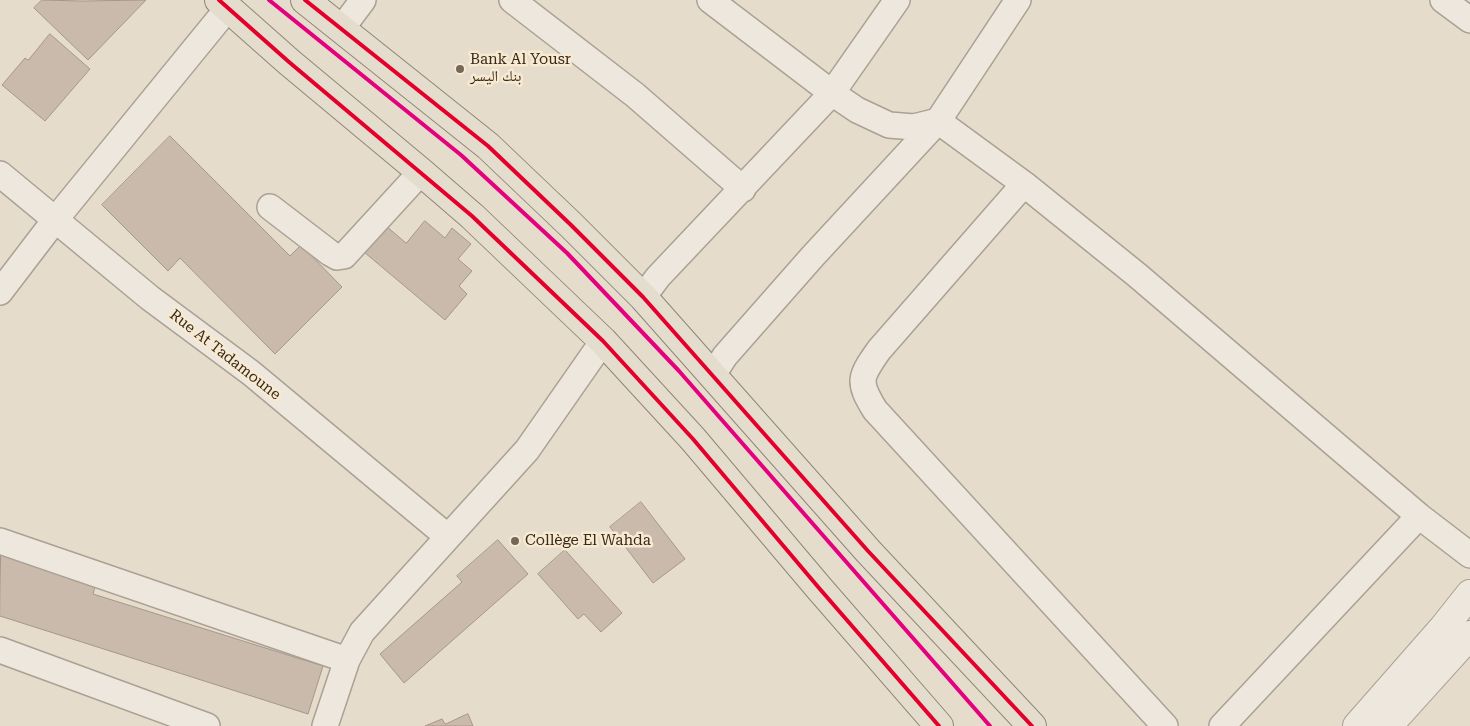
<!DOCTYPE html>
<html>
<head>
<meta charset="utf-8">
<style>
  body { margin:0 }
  canvas { display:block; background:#e5dccb }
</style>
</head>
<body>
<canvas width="1470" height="726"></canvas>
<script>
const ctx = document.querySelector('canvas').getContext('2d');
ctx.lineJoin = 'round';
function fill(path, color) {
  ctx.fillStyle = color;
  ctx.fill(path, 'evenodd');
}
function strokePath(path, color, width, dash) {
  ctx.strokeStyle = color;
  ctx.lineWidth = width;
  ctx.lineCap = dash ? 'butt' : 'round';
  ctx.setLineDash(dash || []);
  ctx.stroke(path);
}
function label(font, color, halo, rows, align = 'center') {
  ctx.font = font + ' "Roboto Serif","Noto Naskh Arabic",serif';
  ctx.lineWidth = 5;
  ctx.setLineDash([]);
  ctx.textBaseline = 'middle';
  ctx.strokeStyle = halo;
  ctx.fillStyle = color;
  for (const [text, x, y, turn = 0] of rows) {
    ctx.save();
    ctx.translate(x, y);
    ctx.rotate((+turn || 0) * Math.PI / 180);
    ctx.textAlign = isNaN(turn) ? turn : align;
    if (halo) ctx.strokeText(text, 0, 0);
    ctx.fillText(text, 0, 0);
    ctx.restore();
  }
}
const building = new Path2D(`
  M42,0L82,1L146,0L88,60L34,8Z
  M50,34L90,69L45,121L2,85L25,58L28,60Z
  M170,136L290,256L301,245L342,287L275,354L180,258L168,271L102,205Z
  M425,221L445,238L452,228L471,244L458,259L472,271L459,286L467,294L445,320L364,252L386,226L406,243Z
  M641,502L685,559L653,583L610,527Z
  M498,540L528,574L404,683L380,654L462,582L457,576Z
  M565,550L622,613L601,632L584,614L578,619L538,574Z
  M1,552L96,583L93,594L323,666L308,714L0,616Z
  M468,714L473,726H425L442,719L445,724Z`);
fill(building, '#c9baac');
strokePath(building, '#a5978a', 1);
const minor = new Path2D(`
  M512,0L635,95L743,189
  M710,0L832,93L857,110L889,125L914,127L938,121L1024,184L1137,275L1419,516L1470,555
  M1443,0L1470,20
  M342,28L363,0
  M0,174L150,298L251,373L448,537
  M1024,184L879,350C860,377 857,381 875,410L1165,726
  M270,207L330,253L337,257L344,256L421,172
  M0,292L55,220L228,8
  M643,297L658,277L832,93L897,0
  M712,376L725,356L813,256L938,121L1018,0
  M0,541L347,660
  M0,650L207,726
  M325,726L347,660L362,632L527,450L603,341
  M1222,726L1419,516`);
const tertiary = new Path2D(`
  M1357,726L1443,628L1470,594
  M1388,726L1470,635`);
const primary = new Path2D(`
  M219,0L289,62L421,172L472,216L603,341L693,439L819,588L939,726
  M305,0L488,146L571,225L643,297L868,551L1032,726`);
strokePath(minor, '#aaa194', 28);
strokePath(tertiary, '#aaa194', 30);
strokePath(primary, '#8f867b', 30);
strokePath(minor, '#ede7dd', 25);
strokePath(tertiary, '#ede7dd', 28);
strokePath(primary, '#e4ddce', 28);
strokePath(new Path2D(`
  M219,0L289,62L472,216L603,341L693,439L819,588L939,726
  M305,0L488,146L571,225L643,297L868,551L1032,726`), '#e4002b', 4);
strokePath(new Path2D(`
  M269,0L461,155L567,253L679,371L990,726`), '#e5007d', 4);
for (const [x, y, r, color] of [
  [460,69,5,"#756859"],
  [515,541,5,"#756859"]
]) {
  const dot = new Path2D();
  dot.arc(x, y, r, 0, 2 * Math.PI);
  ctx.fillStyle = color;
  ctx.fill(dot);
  strokePath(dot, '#f7ead0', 2);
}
label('15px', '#38291c', '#f7ead0', [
  ["Bank Al Yousr",470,60],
  ["بنك اليسر",470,77],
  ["Collège El Wahda",525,541]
], 'left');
label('15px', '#38291c', '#f7ead0', [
  ["Rue At Tadamoune",225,355,38]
]);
</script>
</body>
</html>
